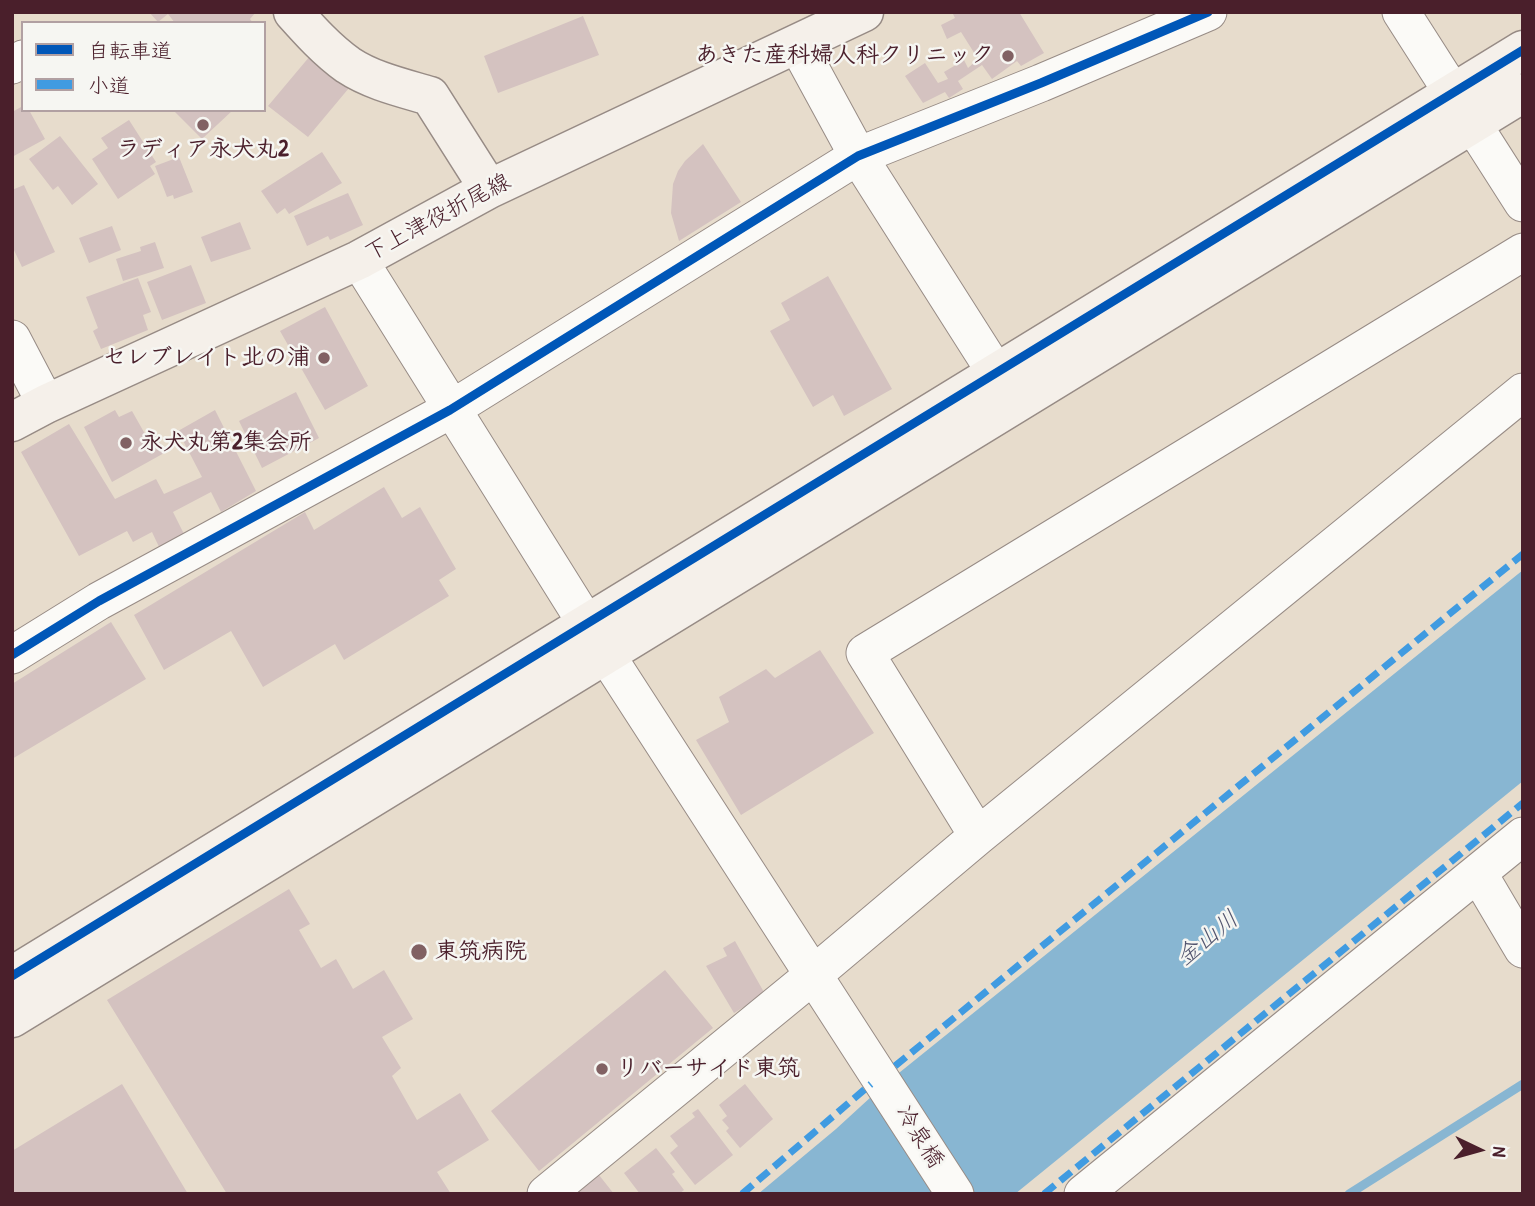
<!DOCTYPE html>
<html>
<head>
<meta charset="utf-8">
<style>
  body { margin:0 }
  #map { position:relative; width:1535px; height:1206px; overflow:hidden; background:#e7dccc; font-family:"Patrick Hand","Klee One",sans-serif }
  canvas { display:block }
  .frame { position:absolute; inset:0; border:14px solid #4a1f2b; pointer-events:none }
  .legend { position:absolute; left:21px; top:21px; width:245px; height:91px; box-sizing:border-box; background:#f6f6f2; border:2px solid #b1a0a2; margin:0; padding:9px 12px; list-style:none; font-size:21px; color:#4a1f2b }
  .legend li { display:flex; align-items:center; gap:14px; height:35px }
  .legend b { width:35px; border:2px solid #b1a0a2 }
  .north { position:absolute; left:1444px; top:1115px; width:70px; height:70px; -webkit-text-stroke:5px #f6f6f2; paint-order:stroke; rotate:95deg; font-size:19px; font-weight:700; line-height:28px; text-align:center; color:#4a1f2b }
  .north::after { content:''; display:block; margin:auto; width:24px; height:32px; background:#4a1f2b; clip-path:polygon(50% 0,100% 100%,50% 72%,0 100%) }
</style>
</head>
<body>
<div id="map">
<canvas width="1535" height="1206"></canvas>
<div class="frame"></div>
<ul class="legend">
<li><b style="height:9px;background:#0057b8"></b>自転車道</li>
<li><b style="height:9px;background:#409be1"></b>小道</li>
</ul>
<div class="north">N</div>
</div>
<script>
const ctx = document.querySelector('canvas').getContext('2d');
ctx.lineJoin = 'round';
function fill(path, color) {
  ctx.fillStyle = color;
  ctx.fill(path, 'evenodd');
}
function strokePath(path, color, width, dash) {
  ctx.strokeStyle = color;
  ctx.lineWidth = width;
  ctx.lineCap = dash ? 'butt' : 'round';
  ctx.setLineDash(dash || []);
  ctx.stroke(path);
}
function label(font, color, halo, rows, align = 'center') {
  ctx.font = font + ' "Patrick Hand","Klee One",sans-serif';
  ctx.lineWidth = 5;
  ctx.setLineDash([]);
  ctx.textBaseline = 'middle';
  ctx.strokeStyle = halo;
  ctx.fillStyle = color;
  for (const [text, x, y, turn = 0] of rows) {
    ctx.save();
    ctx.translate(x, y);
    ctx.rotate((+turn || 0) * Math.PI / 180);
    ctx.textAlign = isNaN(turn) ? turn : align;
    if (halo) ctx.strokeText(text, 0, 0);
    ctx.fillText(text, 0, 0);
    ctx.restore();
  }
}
fill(new Path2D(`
  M1523,570V781L1015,1194H758L836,1129L884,1085Z`), '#88b6d2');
strokePath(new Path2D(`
  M1349,1194L1523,1084`), '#88b6d2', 9);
fill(new Path2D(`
  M149,12H256L250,19L253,23H175L168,14L158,22Z
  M952,12H1019L1044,53L1021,66L1017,61L992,79L982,65L958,81L963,89L949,98L945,92L923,103L905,76L925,63L938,83L948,79L944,72L964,60L968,68L978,59L961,32L947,39L941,25L955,18Z
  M583,16L599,55L498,93L484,56Z
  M310,56L349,88L308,137L268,106Z
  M23,106V110H29L45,139L12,157V112Z
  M173,110H233L202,139Z
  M129,120L156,162L150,166L155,174L118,199L92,159L108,148L101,138Z
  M60,136L98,184L72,205L58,186L53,190L29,159Z
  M703,144L741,202L679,241L671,213L673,184L678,171L685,161Z
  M322,152L342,183L289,214L285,208L277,214L261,191Z
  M179,157L193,192L174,199L173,195L167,197L155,166Z
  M24,185L55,252L22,267L12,246V190Z
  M348,193L363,225L330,240L328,236L307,246L294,216Z
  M240,222L251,249L211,262L201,237Z
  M112,226L121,250L89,263L79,238Z
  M155,242L164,268L123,281L116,259L141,251L140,247Z
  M191,265L206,303L162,320L147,282Z
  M828,276L892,389L844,416L833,395L813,407L770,331L790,320L781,303Z
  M138,278L151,312L143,315L148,330L101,349L93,331L98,328L86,297Z
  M325,307L368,386L325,410L280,331Z
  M296,392L319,438L262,468L239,421Z
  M115,410L119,417L132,411L145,434L153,431L166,452L112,482L84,427Z
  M215,410L256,491L221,512L211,492L173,512L184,534L160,549L152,532L133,542L127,531L79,556L21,452L69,424L115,499L156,479L164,494L202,477L178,431Z
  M384,487L402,518L420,507L456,569L439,580L449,596L344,660L335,644L263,687L231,631L164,670L134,615L305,512L314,530Z
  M111,622L146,679L12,759V684Z
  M820,650L874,733L741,815L696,740L729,722L719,697L766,669L775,678Z
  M289,889L310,924L299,930L321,968L336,959L353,989L384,970L413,1019L382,1037L401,1068L392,1076L417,1120L460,1093L489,1140L437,1172L451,1194H227L107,1000Z
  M735,941L765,994L734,1013L706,966L727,956L723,948Z
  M665,970L713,1028L539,1171L491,1111Z
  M122,1084L188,1194H12V1151Z
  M745,1084L773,1119L740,1148L726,1131L729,1128L722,1120L727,1116L719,1105Z
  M698,1109L733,1155L695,1185L670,1153L678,1146L670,1136L695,1117L692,1113Z
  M656,1148L675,1172L672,1174L684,1190L679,1194H640L624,1173Z
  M599,1175L614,1194H575Z`), '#d4c2c0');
const street = new Path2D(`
  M1401,12L1523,203
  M797,44L858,156L996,373
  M12,65L23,59
  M359,260L596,639L955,1194
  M12,339L46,404
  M12,655L99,601L450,410L858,156L1041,83L1208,12
  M978,836L865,653L1523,252
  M1478,873L1523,949
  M546,1194L800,986L978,836L1523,392
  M1083,1194L1523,836`);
const secondary = new Path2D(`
  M293,12C310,31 327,50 348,65C372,81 403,88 430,96L489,189
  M12,422L46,404L359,260L489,189L864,12
  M12,976L1523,50
  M12,1018L1523,93`);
strokePath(street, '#978b85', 39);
strokePath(secondary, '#978b85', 41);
strokePath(street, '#fbfaf7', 37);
strokePath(secondary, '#f5f0ea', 38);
strokePath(new Path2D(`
  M895,1066L1523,554
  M742,1194L871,1084
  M1044,1194L1523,803`), '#409be1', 7, [14, 7]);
strokePath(new Path2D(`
  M12,655L99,601L450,410L858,156L1041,83L1208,12
  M12,976L1523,50`), '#0057b8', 9);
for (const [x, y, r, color] of [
  [1008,56,7,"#816163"],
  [203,125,7,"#816163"],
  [324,358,7,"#816163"],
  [126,443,7,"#816163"],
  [419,952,9,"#816163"],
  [602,1069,7,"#816163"]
]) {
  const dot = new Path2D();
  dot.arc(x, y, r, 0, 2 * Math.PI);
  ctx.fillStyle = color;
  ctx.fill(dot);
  strokePath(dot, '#f6f6f2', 2.5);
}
label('bold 23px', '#4a1f2b', '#f6f6f2', [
  ["あきた産科婦人科クリニック",994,56,"right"],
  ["ラディア永犬丸2",203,150,"center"],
  ["セレブレイト北の浦",310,358,"right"],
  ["永犬丸第2集会所",140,443],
  ["東筑病院",435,952],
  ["リバーサイド東筑",616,1069]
], 'left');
label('23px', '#4a1f2b', '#f6f6f2', [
  ["下上津役折尾線",438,218,-28],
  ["冷泉橋",919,1137,58]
]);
label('italic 24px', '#52556f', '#f6f6f2', [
  ["金山川",1208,939,-39]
]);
</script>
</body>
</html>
